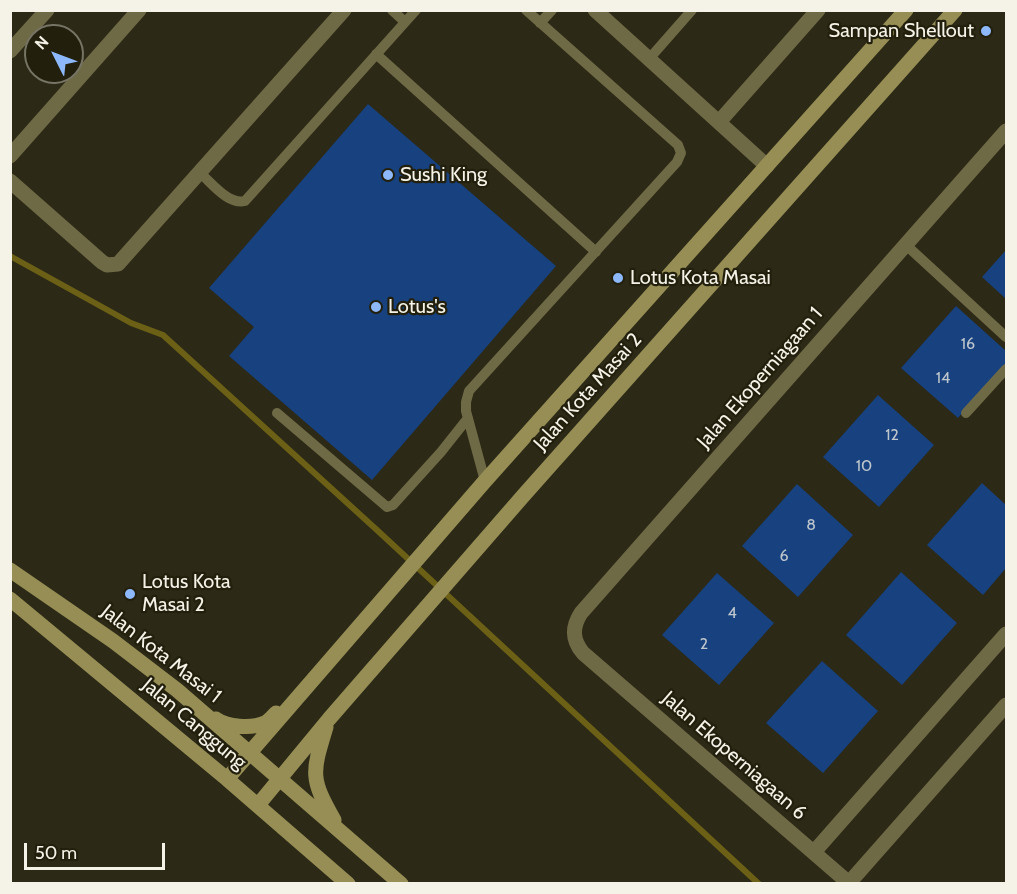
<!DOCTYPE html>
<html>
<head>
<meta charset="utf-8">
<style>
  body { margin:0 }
  #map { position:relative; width:1017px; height:894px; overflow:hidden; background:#2c2916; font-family:Cabin,sans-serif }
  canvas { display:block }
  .frame { position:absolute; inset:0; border:12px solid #f5f3e7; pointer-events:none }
  .north { position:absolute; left:24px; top:24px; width:60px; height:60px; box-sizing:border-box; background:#221f0d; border:2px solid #767464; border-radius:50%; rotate:312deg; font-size:16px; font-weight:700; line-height:24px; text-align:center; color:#f5f3e7 }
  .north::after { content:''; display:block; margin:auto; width:21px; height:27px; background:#8db9fc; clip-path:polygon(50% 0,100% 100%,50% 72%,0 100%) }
  .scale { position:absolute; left:24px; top:843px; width:141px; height:27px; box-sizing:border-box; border:3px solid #f5f3e7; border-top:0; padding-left:8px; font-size:18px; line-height:21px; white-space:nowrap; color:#f5f3e7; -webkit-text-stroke:4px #221f0d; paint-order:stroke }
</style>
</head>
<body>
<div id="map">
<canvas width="1017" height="894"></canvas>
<div class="frame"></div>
<div class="north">N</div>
<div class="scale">50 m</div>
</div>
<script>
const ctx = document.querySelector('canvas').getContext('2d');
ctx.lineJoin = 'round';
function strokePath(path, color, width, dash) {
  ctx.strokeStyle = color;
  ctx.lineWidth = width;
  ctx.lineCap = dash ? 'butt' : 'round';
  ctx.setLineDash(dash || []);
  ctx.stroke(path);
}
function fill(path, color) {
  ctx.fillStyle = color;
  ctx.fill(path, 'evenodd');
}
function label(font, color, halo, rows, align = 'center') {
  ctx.font = font + ' Cabin,sans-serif';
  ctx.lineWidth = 4.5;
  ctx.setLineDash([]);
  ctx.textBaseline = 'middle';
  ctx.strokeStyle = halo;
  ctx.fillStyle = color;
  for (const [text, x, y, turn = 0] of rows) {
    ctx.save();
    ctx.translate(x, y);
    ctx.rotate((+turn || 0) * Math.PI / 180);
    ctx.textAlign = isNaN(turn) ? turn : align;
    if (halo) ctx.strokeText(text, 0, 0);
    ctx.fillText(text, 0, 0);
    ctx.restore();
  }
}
strokePath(new Path2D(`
  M10,256L131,323L163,335L378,531L759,884`), '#6b6016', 6);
fill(new Path2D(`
  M368,104L556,266L372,480L229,356L254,327L209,288Z
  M1006,250V299L982,277Z
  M956,306L1006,351V363L958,418L901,368Z
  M878,395L934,445L879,507L823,457Z
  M982,483L1006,505V568L983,595L927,545Z
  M797,484L853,535L798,597L742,546Z
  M901,572L957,623L902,685L846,635Z
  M717,573L774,623L719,685L662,635Z
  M822,661L878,711L823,773L766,723Z`), '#17417f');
strokePath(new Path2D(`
  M392,10L405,22
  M540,23L552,10
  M376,54L596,252
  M649,59L692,10
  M200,173C212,183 228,205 245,201L416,10
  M906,245L1006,337
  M277,413L387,507L393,505L441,452L468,418
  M966,413L1006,369
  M485,481L466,411V402L469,391L677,162L681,153L678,145L526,10`), '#6f6a46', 10);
strokePath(new Path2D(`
  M595,10L767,166
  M10,51L47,10
  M719,122L818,10
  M10,156L139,10
  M10,181L102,262L107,265L118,264L344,10
  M814,852L1006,634
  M849,883L1006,705
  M850,884L583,653C572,640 572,627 581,613L1006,131`), '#6f6a46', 15);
strokePath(new Path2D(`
  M10,570L113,641L177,690L401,884
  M10,599L227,779L348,884
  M216,719C227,727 251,729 265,723C269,721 273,716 276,713
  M326,727C312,773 310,778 334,820
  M227,779L485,481L906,10
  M258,805L329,719L523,496L955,10`), '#968e55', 15);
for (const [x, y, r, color] of [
  [986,31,6,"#8db9fc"],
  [388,175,6,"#8db9fc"],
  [618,278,6,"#8db9fc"],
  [376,307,6,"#8db9fc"],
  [130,594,6,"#8db9fc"]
]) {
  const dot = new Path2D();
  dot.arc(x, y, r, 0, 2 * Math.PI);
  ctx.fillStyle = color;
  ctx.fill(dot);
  strokePath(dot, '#221f0d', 2);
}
label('16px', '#bec6cd', null, [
  ["16",968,344],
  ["14",943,378],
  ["12",892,435],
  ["10",864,466],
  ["8",811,525],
  ["6",784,556],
  ["4",732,613],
  ["2",704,644]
]);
label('20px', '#f5f3e7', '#221f0d', [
  ["Sampan Shellout",974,31,"right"],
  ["Sushi King",400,175],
  ["Lotus Kota Masai",630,278],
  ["Lotus's",388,307],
  ["Lotus Kota",142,582],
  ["Masai 2",142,605]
], 'left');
label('20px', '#f5f3e7', '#221f0d', [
  ["Jalan Ekoperniagaan 1",760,378,-49],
  ["Jalan Kota Masai 2",588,392,-48],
  ["Jalan Kota Masai 1",161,654,38],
  ["Jalan Canggung",194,724,40],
  ["Jalan Ekoperniagaan 6",734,756,41]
]);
</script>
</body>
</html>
